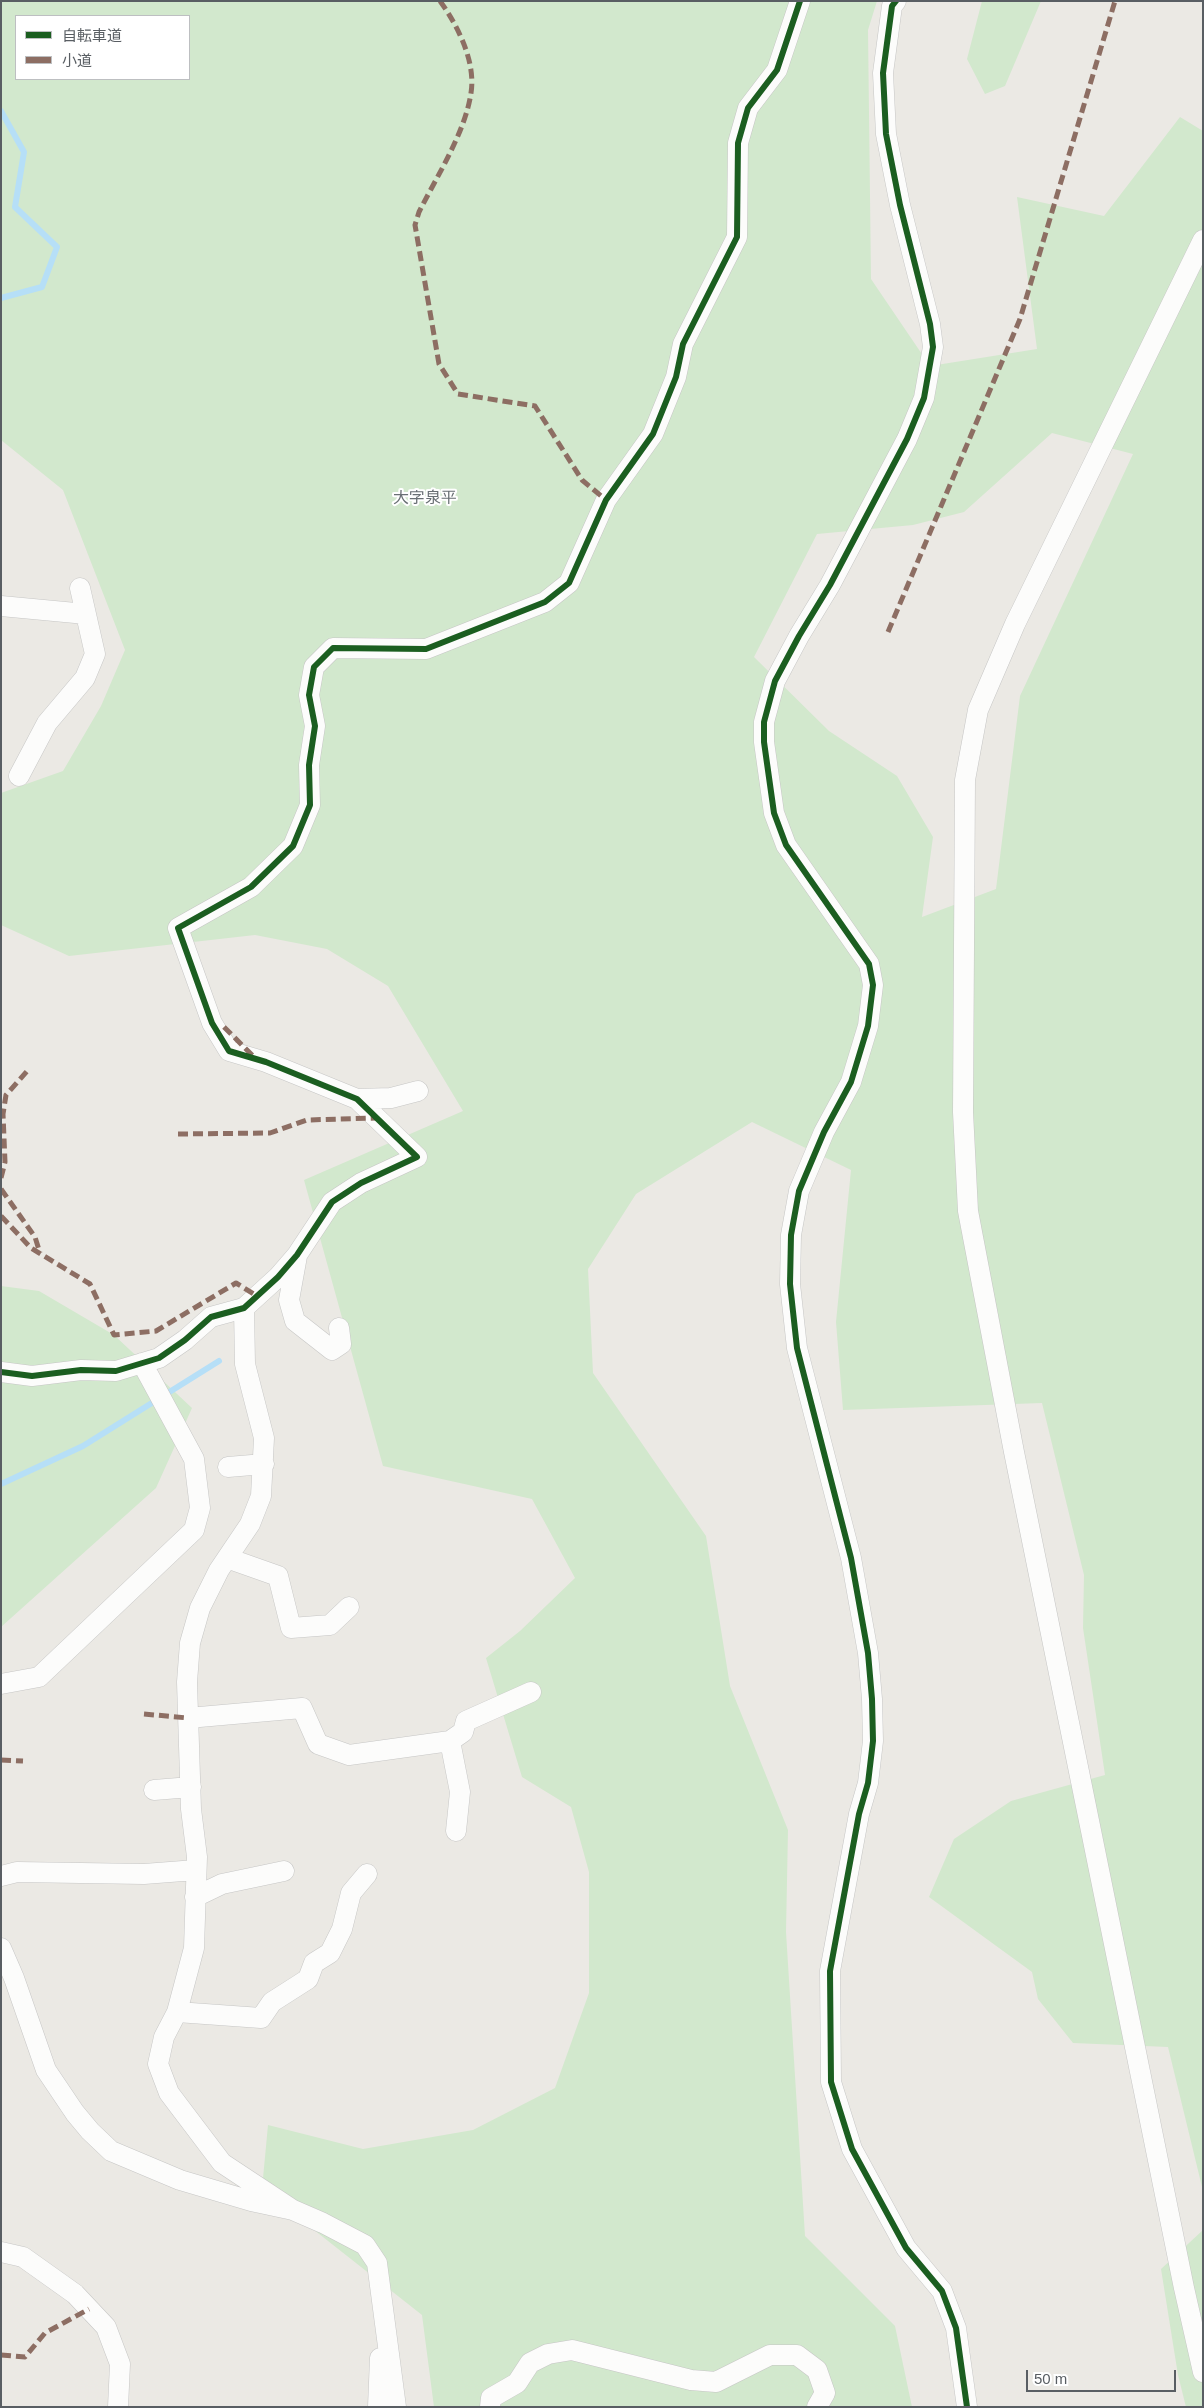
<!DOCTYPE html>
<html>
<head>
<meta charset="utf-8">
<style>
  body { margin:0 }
  #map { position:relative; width:1204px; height:2408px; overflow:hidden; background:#ebe9e4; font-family:Helvetica,"Noto Sans JP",sans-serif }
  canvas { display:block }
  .frame { position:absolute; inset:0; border:2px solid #595e63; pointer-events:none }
  .legend { position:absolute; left:15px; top:15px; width:175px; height:65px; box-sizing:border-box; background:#fff; border:1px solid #bdbfc1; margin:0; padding:6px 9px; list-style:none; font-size:15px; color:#595e63 }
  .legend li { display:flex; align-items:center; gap:10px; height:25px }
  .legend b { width:25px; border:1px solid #bdbfc1 }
  .scale { position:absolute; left:1026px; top:2370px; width:150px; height:22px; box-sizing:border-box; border:2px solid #595e63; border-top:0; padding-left:6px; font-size:15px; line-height:18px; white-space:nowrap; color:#595e63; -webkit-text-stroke:4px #fff; paint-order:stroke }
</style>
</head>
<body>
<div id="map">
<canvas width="1204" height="2408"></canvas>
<div class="frame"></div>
<ul class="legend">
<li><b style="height:6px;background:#1b5e20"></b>自転車道</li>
<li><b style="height:6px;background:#8d6e63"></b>小道</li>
</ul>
<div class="scale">50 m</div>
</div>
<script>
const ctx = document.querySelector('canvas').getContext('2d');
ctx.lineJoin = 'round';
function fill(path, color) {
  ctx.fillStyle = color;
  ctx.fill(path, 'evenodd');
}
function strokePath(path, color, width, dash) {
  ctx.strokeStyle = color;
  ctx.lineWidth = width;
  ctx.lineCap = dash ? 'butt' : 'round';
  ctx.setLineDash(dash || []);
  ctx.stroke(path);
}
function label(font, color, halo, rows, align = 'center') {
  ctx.font = font + ' Helvetica,"Noto Sans JP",sans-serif';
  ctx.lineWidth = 4;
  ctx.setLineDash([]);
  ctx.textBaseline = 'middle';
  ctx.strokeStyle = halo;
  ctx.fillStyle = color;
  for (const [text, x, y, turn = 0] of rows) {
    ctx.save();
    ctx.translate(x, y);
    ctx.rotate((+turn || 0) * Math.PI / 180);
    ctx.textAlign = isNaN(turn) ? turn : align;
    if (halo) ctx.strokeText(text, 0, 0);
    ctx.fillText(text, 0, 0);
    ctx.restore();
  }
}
fill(new Path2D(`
  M1,1H877L868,30L871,279L930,366L1037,349L1017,197L1104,216L1180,117L1203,131V2191L1168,2047L1073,2043L1038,1999L1032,1972L929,1897L954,1839L1011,1801L1105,1775L1083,1628L1084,1575L1042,1403L843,1410L836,1322L851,1170L752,1122L636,1194L588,1269L593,1373L706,1536L730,1686L788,1830L786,1932L805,2236L895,2326L912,2407H434L422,2315L262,2189L268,2125L363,2149L473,2130L555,2088L589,1993V1872L571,1807L522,1777L486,1658L520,1631L575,1578L532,1499L383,1466L304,1180L463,1111L388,986L327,949L255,935L69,956L1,925V793L63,771L101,706L125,650L63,490L1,440ZM16,16H189V79H16ZM1052,433L1133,454L1020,696L996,889L922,917L933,837L897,776L829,731L754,657L817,534L913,525L964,512Z
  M982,1H1041L1005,86L985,94L967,59Z
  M1,1286L39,1291L114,1335L192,1408L156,1488L1,1627Z
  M1203,2230V2407H1186L1178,2375L1161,2269Z`), '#d2e8cd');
strokePath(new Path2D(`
  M1,111L24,152L15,207L57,247L42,287L1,298
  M1,1484L83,1446L219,1361`), '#b6dff7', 6);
const minor = new Path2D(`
  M896,1L892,6L883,73L886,134L900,205L930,324L933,347L924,398L907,439L830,585L799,636L775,681L764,722V742L774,813L786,845L869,964L873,985L868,1026L851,1082L824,1132L799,1191L791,1235L790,1284L797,1348L851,1558L868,1653L872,1699L873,1741L868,1783L859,1814L830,1971L831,2082L852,2149L906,2248L942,2291L956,2328L967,2407
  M1203,240L1015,624L978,710L965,780L963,1112L968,1211L1014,1452L1184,2288L1203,2372
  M1,606L86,614
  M19,776L47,723L85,678L95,654L80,588
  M357,1099L391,1098L418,1091
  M297,1256L289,1300L295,1321L332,1350L341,1344L339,1328
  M244,1308L245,1364L264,1438L261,1496L250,1524L219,1570L200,1608L190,1643L187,1682L191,1809L197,1857L194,1948L177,2012L164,2037L158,2064L169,2093L222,2163L293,2210
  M1,1372L32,1376L81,1370L116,1371L159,1358L185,1340L211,1317L244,1308L278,1277L297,1255L332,1202L361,1183L417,1157L357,1099L266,1062L229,1051L212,1023L178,928L251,887L293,846L310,805L309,765L315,726L309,695L314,667L333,648L426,649L545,602L569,583L606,500L653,434L676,377L683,344L737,237L738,143L748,108L777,70L800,1
  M228,1467L264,1464
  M227,1558L278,1576L291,1628L330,1625L349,1607
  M1,1684L39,1677L194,1530L200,1508L194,1459L142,1363
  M188,1718L302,1708L318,1744L349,1755L450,1741L460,1792L456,1831
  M450,1741L463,1732L466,1721L531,1692
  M154,1790L191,1787
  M1,1876L17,1872L144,1874L196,1870
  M195,1897L222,1884L284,1871
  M1,1948L14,1978L46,2070L75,2113L90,2131L111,2151L180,2180L251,2201L293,2210L323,2223L365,2245L377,2263L396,2407
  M177,2012L261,2018L272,2002L308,1979L314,1963L330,1953L342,1929L351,1893L367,1874
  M1,2252L23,2257L75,2294L106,2327L120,2364L118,2407
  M378,2407L380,2358
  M490,2407L491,2398L517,2383L530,2363L548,2354L572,2350L691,2380L716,2382L770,2355H797L817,2370L825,2393L817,2407`);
strokePath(minor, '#c6c6c5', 21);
strokePath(minor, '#fcfcfb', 20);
strokePath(new Path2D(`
  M440,1C458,26 476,62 471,93C465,133 437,176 419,212L415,225L439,364L458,394L535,406L582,480L606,500
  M888,632L1020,319L1115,1
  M224,1027L254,1057
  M178,1134L270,1133L307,1120L376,1118
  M1,1178L5,1162L3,1114L6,1095L28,1070
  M1,1189L35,1237L40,1253
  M1,1216L31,1248L90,1284L114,1335L156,1331L236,1283L257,1296
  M144,1714L188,1718
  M1,1760L23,1761
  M1,2355L25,2357L45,2333L89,2309`), '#8d6e63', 5, [10, 5]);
strokePath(new Path2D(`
  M896,1L892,6L883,73L886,134L900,205L930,324L933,347L924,398L907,439L830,585L799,636L775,681L764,722V742L774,813L786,845L869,964L873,985L868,1026L851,1082L824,1132L799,1191L791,1235L790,1284L797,1348L851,1558L868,1653L872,1699L873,1741L868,1783L859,1814L830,1971L831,2082L852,2149L906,2248L942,2291L956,2328L967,2407
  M1,1372L32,1376L81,1370L116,1371L159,1358L185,1340L211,1317L244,1308L278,1277L297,1255L332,1202L361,1183L417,1157L357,1099L266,1062L229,1051L212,1023L178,928L251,887L293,846L310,805L309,765L315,726L309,695L314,667L333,648L426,649L545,602L569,583L606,500L653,434L676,377L683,344L737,237L738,143L748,108L777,70L800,1`), '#1b5e20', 6);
label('16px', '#6a7075', '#fff', [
  ["大字泉平",425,499]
]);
</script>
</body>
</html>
